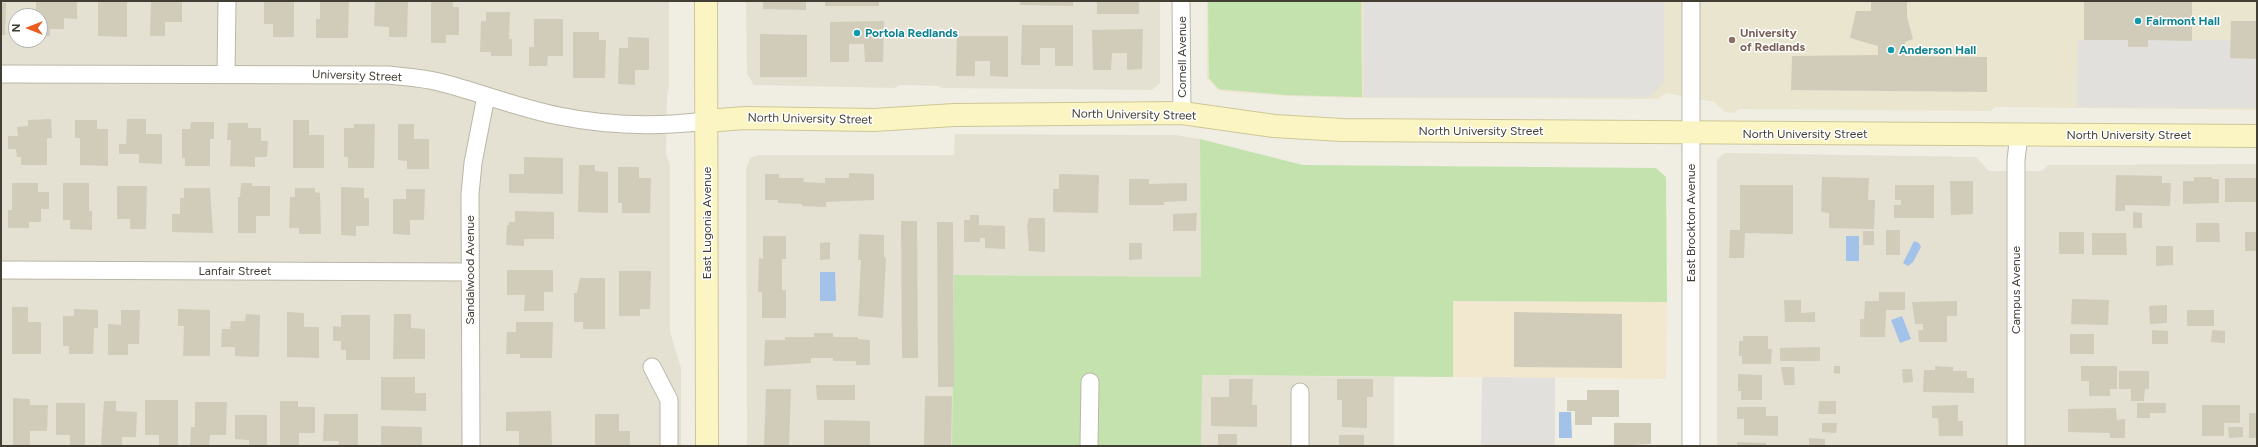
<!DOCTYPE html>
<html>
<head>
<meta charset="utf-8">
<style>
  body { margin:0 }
  #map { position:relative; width:2258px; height:447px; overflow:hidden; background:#f0eee3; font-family:Figtree,sans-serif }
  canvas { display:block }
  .frame { position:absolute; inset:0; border:2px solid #423e34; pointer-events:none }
  .north { position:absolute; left:8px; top:8px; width:40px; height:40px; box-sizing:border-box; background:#fff; border:1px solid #b3b2ae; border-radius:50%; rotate:270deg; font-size:11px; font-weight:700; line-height:16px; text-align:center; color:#423e34 }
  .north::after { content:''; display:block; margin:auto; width:14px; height:18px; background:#ea5d20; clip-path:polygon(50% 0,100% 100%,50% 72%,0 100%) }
</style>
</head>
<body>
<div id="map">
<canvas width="2258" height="447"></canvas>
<div class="frame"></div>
<div class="north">N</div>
</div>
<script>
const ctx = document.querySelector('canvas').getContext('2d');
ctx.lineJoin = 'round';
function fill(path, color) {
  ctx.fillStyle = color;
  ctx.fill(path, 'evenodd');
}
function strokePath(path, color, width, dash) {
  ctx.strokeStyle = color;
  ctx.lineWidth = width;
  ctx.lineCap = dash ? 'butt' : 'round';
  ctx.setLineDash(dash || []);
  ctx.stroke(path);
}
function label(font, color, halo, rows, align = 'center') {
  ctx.font = font + ' Figtree,sans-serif';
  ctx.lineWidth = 3;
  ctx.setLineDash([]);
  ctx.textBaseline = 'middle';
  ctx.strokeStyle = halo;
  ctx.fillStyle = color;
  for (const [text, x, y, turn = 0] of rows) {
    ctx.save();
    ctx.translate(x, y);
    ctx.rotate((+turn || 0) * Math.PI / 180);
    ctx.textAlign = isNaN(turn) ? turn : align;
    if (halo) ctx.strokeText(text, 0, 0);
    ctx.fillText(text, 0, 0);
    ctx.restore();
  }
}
fill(new Path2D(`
  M1,1H669V86L667,95L666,153L670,166V332L681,368V446H1ZM16,16H40V40H16Z
  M746,1H1160V83L1152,90L942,88L938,86L900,85L894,88L754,85L747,74Z
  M955,134L1175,135L1200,139L1201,277L954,275L952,446H747L746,169L750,158L758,155H954Z
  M1725,153L1976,157L1989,171H2042L2048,165L2257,164V446H1717V159Z
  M1201,375L1394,377V446H1201Z`), '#e4e1d2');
fill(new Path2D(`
  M1453,301L1667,302L1666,379L1453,377Z`), '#f2e8cf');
fill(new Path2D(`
  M1207,1H2257V110L1996,107L1990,111L1739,109L1734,113L1725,112L1714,102L1666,93L1658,99L1363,98L1288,96L1219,91L1207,78Z`), '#e9e5ce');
fill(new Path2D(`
  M1208,1H1361L1362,97L1287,95L1219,89L1209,78Z
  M1200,139L1303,165L1656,168L1666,177L1667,302L1453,301V377L1202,375L1201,446H952L954,275L1201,277Z`), '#c3e2ae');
fill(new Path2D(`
  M1364,1H1664V81L1650,97H1364Z
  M2078,40H2128V47H2148V40H2231L2230,58L2257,59V108L2077,107Z
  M1482,377L1555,378V446H1481Z`), '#e1e0dc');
fill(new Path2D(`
  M1846,236H1859V261H1846Z
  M1914,241L1919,243L1921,247L1913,262L1908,266L1903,263Z
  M820,272H835L836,301H820Z
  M1902,316L1911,339L1900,343L1891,320Z
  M1559,412H1571L1572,438H1559Z`), '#a3c2ea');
fill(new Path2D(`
  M36,1H77V19L64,18V29H50V36H40V16H36Z
  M98,1H127V37L98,36Z
  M151,1H182V22H165V36H150Z
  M264,1L294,2V37H273V24H264Z
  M320,1H349L348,38H316V19H320Z
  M375,1H408L407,37H389V27L374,26Z
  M431,1H453V7H459V35H446V43H431Z
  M763,1H806V10L763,9Z
  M825,1H879V6H825Z
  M1020,1H1073V6L1020,5Z
  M1097,1H1139V14H1097Z
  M1871,1H1907V17L1913,39L1905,42V56L1987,57V92L1791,90L1792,56L1878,55V46L1850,38L1856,11H1871Z
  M2084,1L2192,2V41L2148,40V47H2128V40H2084Z
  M1,3H6L5,35H1Z
  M486,12H510L509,39H512V56H491V52H480L481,21H486Z
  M534,19H563V56H548L547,66H529V47H534Z
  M884,21L883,62H865L864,44H849V62H830V22Z
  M2231,21H2257V59L2230,58Z
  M1022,25H1073V66H1055V48H1040V65H1021Z
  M1143,29L1142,69L1127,70V53H1112L1111,70H1093L1092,30Z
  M573,32H599V40H606L605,78H573Z
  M760,34L807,35V77H760Z
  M957,36H1008V77L990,76V61H975V76H956Z
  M628,37L649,38V70H635V85L618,84L619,48H628Z
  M51,119L52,138H47V165H21V157H17L16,149H8V136H18L17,127L28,126V120Z
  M127,119H146V134H162V164L139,163V154H119V144H126Z
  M75,120H97V129H108V166L80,165V138H75Z
  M293,120H309V135H324V168H293Z
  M191,122H214V139H210V166H185V158H182V129H190Z
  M228,123H248V128H261V141H268L267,157H255V167L230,166L231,140H227Z
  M354,124H375L374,168H348V157H344V128H354Z
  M398,124H414V139H429V169H407V161L398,160Z
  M524,157L563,158V194L509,193V174H524Z
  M579,165H595V171L608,172V213L578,212Z
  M618,167H639V178H651L650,213H622V203H618Z
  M849,173L874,174V200L826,202V207L802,206V204L778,203V200H765V174H779V178H804L803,182L825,183V178H849Z
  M1059,174L1099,175L1098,213L1053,212V189H1059Z
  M2116,175L2162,176V183H2171L2170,206L2125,205V211H2115Z
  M1822,177L1869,178L1868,200H1875L1874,229L1829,228V213L1821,212Z
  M2194,177H2212V179H2219V203L2183,204V181H2194Z
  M2225,178H2257V202H2225Z
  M1129,179H1149V184L1187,183V201L1164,202V205H1129Z
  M1950,181H1973V214L1951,215Z
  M12,183H38V192H49V209H41V222H29V228H8V210H12Z
  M63,183H89V211H92V230L70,229V220H63Z
  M241,183H252V186H270V216H256V233H238V197H240Z
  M1740,185H1793V234L1745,233L1744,258H1729L1730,230H1740Z
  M1895,185H1934V218H1894V205H1901V200H1895Z
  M117,186H147L146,229H130V219H117Z
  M341,187L364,188V198H369V226H356V236L341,235Z
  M184,188H210L213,233L172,232V214H180V198H184Z
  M295,188H315V192L320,193L321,234H299V228H289L290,197H295Z
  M406,189H425L424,220H410V235L393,234V199H406Z
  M515,211L554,212V239H524V246L506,245L507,225H509V222H515Z
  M2133,212L2142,213V228H2133Z
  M1197,213L1196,231H1173V214Z
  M970,215H979V225L1005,226V249L985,248V238H980V242H964V220H970Z
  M1029,218H1045V252L1029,251L1027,225Z
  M901,221H917L918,358H902Z
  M937,222H953L954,387H938Z
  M2196,223H2219L2220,242H2196Z
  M1886,230H1900V255H1886Z
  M1863,231H1874V245H1863Z
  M2059,232H2084V254H2059Z
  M2245,232H2257V251H2245Z
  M2092,233H2126L2127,255H2092Z
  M859,234L884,235V257L886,258L883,318L858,316L861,260H858Z
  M763,236H786V259H782V290H786V318H762V292H758L759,258L763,259Z
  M830,242V259L820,260V243Z
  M1129,243H1142V259L1129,260Z
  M2156,246H2173V265L2156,266Z
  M507,270H553V292H544V311H524L525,295H507Z
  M619,271H651L650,309H640V316H619Z
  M580,278H605V329H583V322H574V293H577Z
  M1879,292H1905V310H1886L1885,337H1860V319H1864L1865,301H1879Z
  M2072,299L2109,300L2108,325L2071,324Z
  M1784,300H1801V313L1815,312V322H1785Z
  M1957,301V316H1947V342H1919L1918,330H1923V324H1915L1912,302Z
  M2167,305V323L2150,324L2149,306Z
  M12,307H28V322H41V354H12Z
  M74,309L98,310V328H94L93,354H69V346H63V316H74Z
  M178,309L210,310V356H183L184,326H178Z
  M121,310H140L139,344H128V355H108V324L121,325Z
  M2187,310H2214V326H2187Z
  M287,312L304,313V327H319V358L287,357Z
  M1514,312L1622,314V368L1514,367Z
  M246,314L260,315L259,357L235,356V347H221L222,329H230L231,321H245Z
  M394,314H411V328L425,329V359H393Z
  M341,315H370V360H346V350H341V341H333V326L341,327Z
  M516,322H553L552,358H520V354H506L507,332H516Z
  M2152,330L2168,331V344H2152Z
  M2212,330L2225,331V343L2211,342Z
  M814,333H833V337H858V339L870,340V365H856V361H833V358H811V363L764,366L765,340H785V337H814Z
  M2070,334H2094V354H2070Z
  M1743,336H1768V349H1772L1771,364H1742V356H1739V341H1743Z
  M1820,347V361H1780V348Z
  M1834,366H1840V374L1834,373Z
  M1935,366L1953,367V371H1967V378H1974V393L1923,392L1924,370H1935Z
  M2081,366H2117V389H2110V396H2089V381H2081Z
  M1781,367H1794L1795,385H1784Z
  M1902,369H1912L1913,382L1903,383Z
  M2119,371H2149V389H2145L2144,401H2131V389H2119Z
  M1738,374L1762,375V400H1741V391H1738Z
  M381,377H415V393H426V411L381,410Z
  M1229,379H1253L1252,405H1257V427L1211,426V397H1229Z
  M1337,379H1373V397H1367V428L1342,427V400H1337Z
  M816,385H855V400H817Z
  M766,389H791L789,446H764Z
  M1587,390H1619V417H1592V425H1575V411H1567V400H1587Z
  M925,396H952L951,446H924Z
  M13,398L30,399V405H48L47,431H30V446H13Z
  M145,400H178V446H159V435H145Z
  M104,401H116V411L137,412L136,437H122V446H101Z
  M280,401H298V407H315V433H299V446H280Z
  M1819,401H1836V414H1818Z
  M195,402H227L226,435H210L209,446H190L191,427H195Z
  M56,403H85V446H70V435H56Z
  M2137,403H2166V413H2150V418H2137Z
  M1958,405V421H1963V436H1939L1938,418H1932V406Z
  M2202,405H2240V423H2224V436H2202Z
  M1737,407H1766V416H1778V436L1744,435V419H1737Z
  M2116,408L2117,420L2125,419V438H2110V433L2068,432V409Z
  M551,411L552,446H519V431H506V412Z
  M2249,413H2257V438H2249Z
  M324,414H358V446H338L339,441H323Z
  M595,414H619V431H630V446H595Z
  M235,415H267V446H249V440L235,439Z
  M824,420L870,421V446H824Z
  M1614,423H1651V444L1614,446Z
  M1822,423H1837L1836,433L1822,432Z
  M381,426L422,427V446H381Z
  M2228,427H2243V437L2229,438Z
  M1218,434H1237V446H1218Z
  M1339,435H1364V446H1339Z
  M1809,438L1825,439V446H1809Z
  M1737,442L1766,443V446H1737Z`), '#d1cbba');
const street = new Path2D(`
  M1181,1L1182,113
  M1,74L388,75C405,77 423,78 439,82C479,92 518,108 559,116C608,126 657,127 706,121
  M226,74L227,1
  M1,270L470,272
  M652,367L669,400V446
  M471,446L470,194L473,163L486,96
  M1089,446L1090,382
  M1300,446V392
  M1691,446V1
  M2016,446V160L2019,135`);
const secondary = new Path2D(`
  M706,1L707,446
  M706,121L745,118L874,120L954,115L1182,113L1274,126L1342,130L2257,136`);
strokePath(street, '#bbb7a7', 19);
strokePath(secondary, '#cdc796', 24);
strokePath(street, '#fff', 17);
strokePath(secondary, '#faf5c3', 22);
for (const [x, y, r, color] of [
  [2138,21,4,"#0f9aa8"],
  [857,33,4,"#0f9aa8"],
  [1732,40,4,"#8d6e63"],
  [1891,50,4,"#0f9aa8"]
]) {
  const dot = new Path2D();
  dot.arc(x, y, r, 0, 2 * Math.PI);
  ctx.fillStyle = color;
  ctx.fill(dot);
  strokePath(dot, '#fff', 1.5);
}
label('bold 12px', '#0d838f', '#fff', [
  ["Fairmont Hall",2146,21],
  ["Portola Redlands",865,33],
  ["Anderson Hall",1899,50]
], 'left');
label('bold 12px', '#785e54', '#fff', [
  ["University",1740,33],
  ["of Redlands",1740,47]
], 'left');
label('12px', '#423e34', '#fff', [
  ["Cornell Avenue",1182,57,-90],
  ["University Street",357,76,2],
  ["North University Street",1134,115,1],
  ["North University Street",810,119,1],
  ["North University Street",1481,131],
  ["North University Street",1805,134],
  ["North University Street",2129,135],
  ["East Lugonia Avenue",707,223,-90],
  ["East Brockton Avenue",1691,223,-90],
  ["Sandalwood Avenue",470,270,-90],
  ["Lanfair Street",235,271],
  ["Campus Avenue",2016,290,-90]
]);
</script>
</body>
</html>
